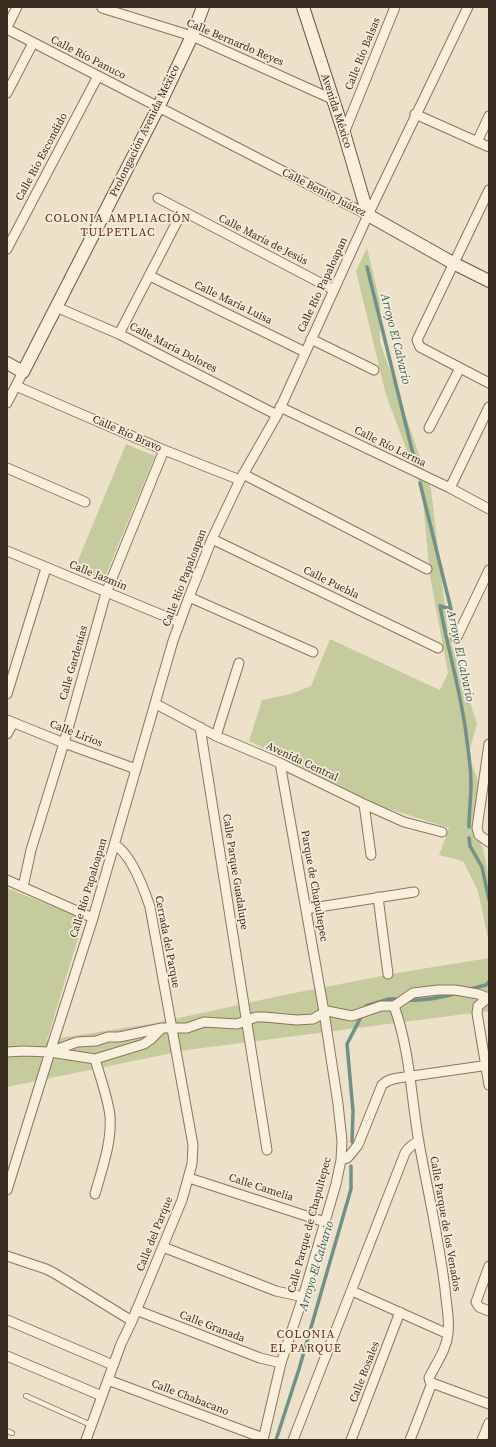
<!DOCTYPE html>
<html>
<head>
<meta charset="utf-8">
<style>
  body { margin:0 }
  #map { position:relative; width:496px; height:1447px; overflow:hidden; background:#ede2c9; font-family:"Source Serif 4",serif }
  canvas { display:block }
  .frame { position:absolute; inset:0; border:8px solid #3a2d21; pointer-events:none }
</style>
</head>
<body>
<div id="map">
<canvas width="496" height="1447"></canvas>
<div class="frame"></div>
</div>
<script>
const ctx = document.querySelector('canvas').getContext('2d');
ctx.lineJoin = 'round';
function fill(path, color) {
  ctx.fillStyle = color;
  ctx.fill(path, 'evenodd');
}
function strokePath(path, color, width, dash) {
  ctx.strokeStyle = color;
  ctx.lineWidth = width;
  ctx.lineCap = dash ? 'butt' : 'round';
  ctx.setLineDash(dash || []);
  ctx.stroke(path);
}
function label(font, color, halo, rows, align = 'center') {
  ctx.font = font + ' "Source Serif 4",serif';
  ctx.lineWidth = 3.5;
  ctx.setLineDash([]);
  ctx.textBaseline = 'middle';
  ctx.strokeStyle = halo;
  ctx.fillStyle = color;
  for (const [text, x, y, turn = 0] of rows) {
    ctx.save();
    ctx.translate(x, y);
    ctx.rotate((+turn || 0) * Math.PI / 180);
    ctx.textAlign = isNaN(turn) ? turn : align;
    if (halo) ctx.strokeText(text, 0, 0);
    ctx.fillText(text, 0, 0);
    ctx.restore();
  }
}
fill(new Path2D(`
  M367,248L380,302V342L431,489L448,633L477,724L468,755L479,783L474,824L483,849L489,877V944L478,891L463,861L439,855L449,828L383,807L249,741L262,700L291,694L311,686L330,639L440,690L448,673L430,576L422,491L386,395L356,271Z
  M126,444L155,456L103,582L74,570Z
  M7,888L84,919L47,1040L156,1023L279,996L397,973L489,958V1011L187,1050L7,1087Z`), '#c6cb9d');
strokePath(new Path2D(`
  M367,267L415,462
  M420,483L451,609L440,606C448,651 462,695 467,741C469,755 471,770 471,784C471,798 469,812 469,827
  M469,838L470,846L482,867L489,900
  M470,989L486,985L489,982
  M407,1000C423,1001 439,998 454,994
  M364,1009L366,1006L389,999H399
  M352,1142L353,1111L347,1044L362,1015
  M276,1440L299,1369L351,1189V1166`), '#709088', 3.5);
const lane = new Path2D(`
  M26,1396L91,1425
  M7,1431L12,1433`);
const street = new Path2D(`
  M102,8L192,36L332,99
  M7,27L17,7
  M7,29L368,215
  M7,93L33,43
  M415,114L489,147
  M344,133L395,7
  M477,142L489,116
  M489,190L417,340L420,347L489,383
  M158,198L334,290
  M7,249L98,76
  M150,276L305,352
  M56,307L119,334L277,415
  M119,334L182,212
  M311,339L374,370
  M16,386L164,450L240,480
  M7,403L23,372
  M280,407L450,488L489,509
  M429,428L460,368
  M7,468L85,502
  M243,474L427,569
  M450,488L489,407
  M212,539L438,648
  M7,551L179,622
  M189,597L313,652
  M456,639L489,570
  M7,694L46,568
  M156,704L216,736L280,763L364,804L404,822L442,832
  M7,720L64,743L136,769
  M200,727L267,1150
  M7,734L13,723
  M216,736L239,663
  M489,744L477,828L479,835L489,842
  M364,804L371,855
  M7,880L93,918
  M23,887L31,850L64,743L106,593L164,450
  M378,897L388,974
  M306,909L414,892
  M488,998L478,1006L477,1013L489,1085
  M394,1006C410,1050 411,1097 419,1143C428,1192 439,1240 445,1289C446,1304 450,1319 448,1334C446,1351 436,1363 429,1378L430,1382L432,1383L410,1440
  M7,1052L24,1051L50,1052L77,1042L96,1041L108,1037H119L162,1028H187L204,1022L237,1024L256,1017H264L297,1020L313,1019L327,1011L352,1016L381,1006H394L413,993L438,990H455L478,994L488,998L489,997
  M50,1052L95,1059L144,1044L151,1039L162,1028
  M341,1160L347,1158L350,1155L358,1145L382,1085C387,1080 392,1079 398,1078L489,1065
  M189,1178L325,1222
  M7,1190L50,1052L93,918L173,641L189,597L212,539L240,480L277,415L368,215L468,7
  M95,1194C102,1169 112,1142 110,1116C108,1098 100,1077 95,1059
  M163,1247L276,1291L303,1297
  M7,1256L46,1269L54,1273L132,1321
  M489,1266L476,1302L479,1307L489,1311
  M352,1291L448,1334
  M136,1310L260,1358L281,1363
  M7,1320L113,1365
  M7,1356L102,1396
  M108,1380L263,1438
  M432,1383L489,1404
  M86,1440L121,1344L132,1321L182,1200L192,1164L193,1145L150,907C144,889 132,855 115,845
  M263,1440L281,1363L303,1297L336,1184L341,1160L342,1141L338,1104L324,1012L280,763
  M293,1440L405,1153C409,1147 412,1144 419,1141
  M351,1440L400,1312
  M482,1440L489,1423`);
const secondary = new Path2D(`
  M303,7L344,133L368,215L453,263L489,281
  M7,363L23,372L158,108L192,36L203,7`);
strokePath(lane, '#89745e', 6);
strokePath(street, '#89745e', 11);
strokePath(secondary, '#6b5641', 14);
strokePath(lane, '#f8efdc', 4.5);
strokePath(street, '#f8efdc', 9);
strokePath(secondary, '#f8efdc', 12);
label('11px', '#3a2d21', '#f5ecd9', [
  ["Calle Bernardo Reyes",235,43,23],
  ["Calle Río Balsas",363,54,-68],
  ["Calle Río Panuco",88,58,27],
  ["Avenida México",336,111,72],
  ["Prolongación Avenida México",145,131,-64],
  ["Calle Río Escondido",42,157,-62],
  ["Calle Benito Juárez",324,193,27],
  ["Calle María de Jesús",263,240,27],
  ["Calle Río Papaloapan",323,285,-65],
  ["Calle María Luisa",233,303,26],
  ["Calle María Dolores",173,348,27],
  ["Calle Río Bravo",127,434,24],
  ["Calle Río Lerma",390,447,26],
  ["Calle Jazmín",98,576,22],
  ["Calle Río Papaloapan",185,578,-69],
  ["Calle Puebla",331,583,26],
  ["Calle Gardenías",74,663,-74],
  ["Calle Lirios",76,734,21],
  ["Avenida Central",302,762,25],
  ["Calle Parque Guadalupe",235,872,81],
  ["Parque de Chapultepec",314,886,80],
  ["Calle Río Papaloapan",89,888,-73],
  ["Cerrada del Parque",167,942,79],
  ["Calle Camelia",261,1188,18],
  ["Calle Parque de los Venados",445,1224,80],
  ["Calle Parque de Chapultepec",310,1225,-75],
  ["Calle del Parque",155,1234,-68],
  ["Calle Granada",212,1327,21],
  ["Calle Rosales",365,1372,-69],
  ["Calle Chabacano",190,1398,21]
]);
ctx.letterSpacing = '1px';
label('12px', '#652f22', '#f5ecd9', [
  ["COLONIA AMPLIACIÓN",118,219],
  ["TULPETLAC",118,233],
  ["COLONIA",306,1335],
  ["EL PARQUE",306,1349]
]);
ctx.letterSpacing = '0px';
label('italic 12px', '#315956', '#f5ecd9', [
  ["Arroyo El Calvario",395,339,76],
  ["Arroyo El Calvario",460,656,78],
  ["Arroyo El Calvario",317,1266,-73]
]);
</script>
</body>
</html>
